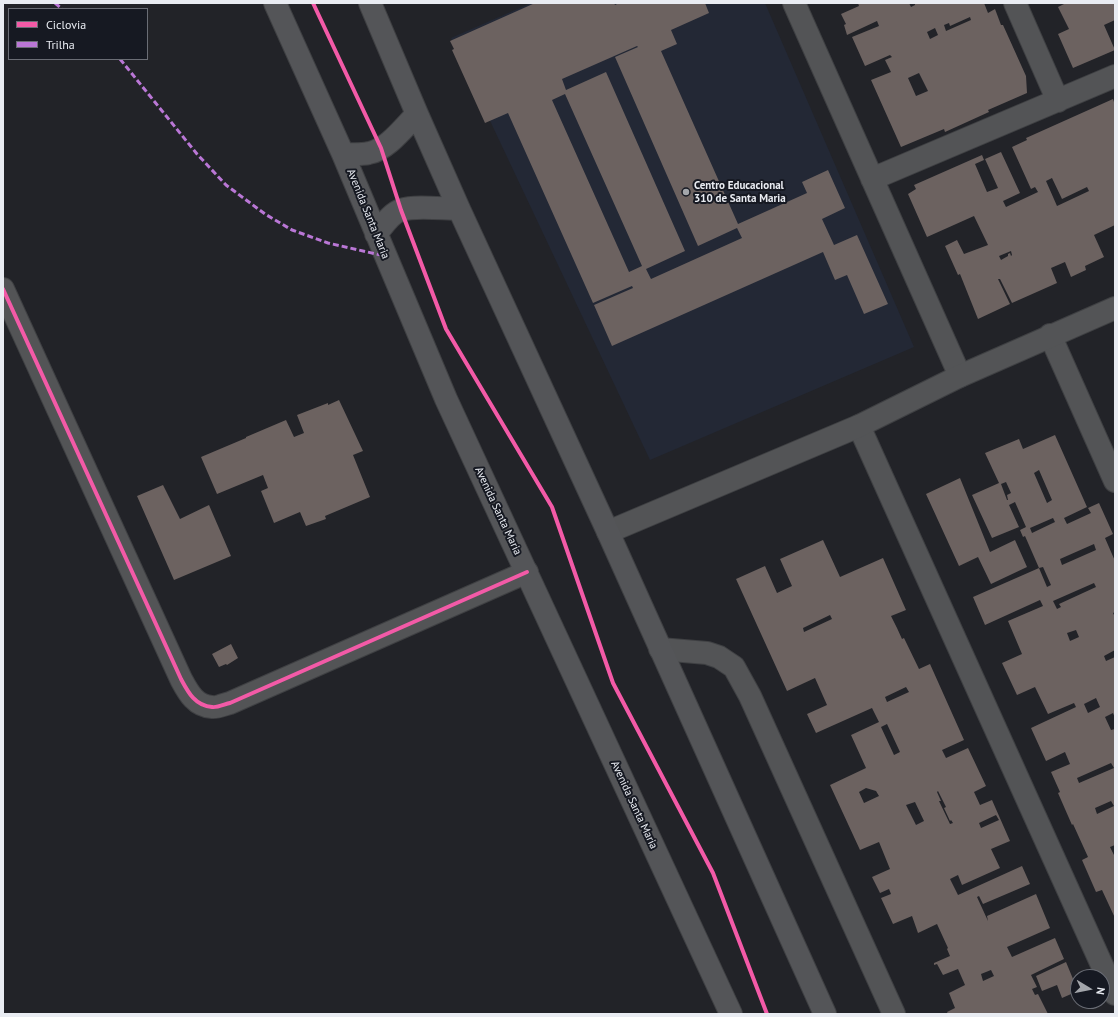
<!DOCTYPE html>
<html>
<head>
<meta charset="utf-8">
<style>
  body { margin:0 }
  #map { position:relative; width:1118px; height:1017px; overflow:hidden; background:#222328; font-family:"PT Sans",sans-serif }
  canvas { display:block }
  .frame { position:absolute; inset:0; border:4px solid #e9ecf2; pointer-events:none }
  .legend { position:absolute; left:8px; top:8px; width:140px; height:52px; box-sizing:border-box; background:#161922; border:1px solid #6a6d75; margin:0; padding:5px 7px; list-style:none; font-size:12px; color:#e9ecf2 }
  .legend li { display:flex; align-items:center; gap:8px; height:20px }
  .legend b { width:20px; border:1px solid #6a6d75 }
  .north { position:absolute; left:1070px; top:969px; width:40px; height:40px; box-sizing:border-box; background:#161922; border:1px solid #6a6d75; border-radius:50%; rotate:100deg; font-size:11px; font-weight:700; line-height:16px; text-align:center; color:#e9ecf2 }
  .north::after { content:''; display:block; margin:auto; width:14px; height:18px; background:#a3a6ab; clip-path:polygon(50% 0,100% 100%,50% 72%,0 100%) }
</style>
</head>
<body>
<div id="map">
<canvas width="1118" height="1017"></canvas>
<div class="frame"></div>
<ul class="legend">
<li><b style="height:5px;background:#f35aa7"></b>Ciclovia</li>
<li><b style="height:5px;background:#ba77d6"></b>Trilha</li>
</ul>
<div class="north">N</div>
</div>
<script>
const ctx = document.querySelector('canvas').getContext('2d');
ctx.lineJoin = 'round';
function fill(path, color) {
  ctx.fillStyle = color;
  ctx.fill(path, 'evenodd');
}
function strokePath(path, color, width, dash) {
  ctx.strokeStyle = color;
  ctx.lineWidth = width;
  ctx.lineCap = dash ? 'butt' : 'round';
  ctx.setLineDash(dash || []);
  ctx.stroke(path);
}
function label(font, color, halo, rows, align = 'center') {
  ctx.font = font + ' "PT Sans",sans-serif';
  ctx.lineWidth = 4;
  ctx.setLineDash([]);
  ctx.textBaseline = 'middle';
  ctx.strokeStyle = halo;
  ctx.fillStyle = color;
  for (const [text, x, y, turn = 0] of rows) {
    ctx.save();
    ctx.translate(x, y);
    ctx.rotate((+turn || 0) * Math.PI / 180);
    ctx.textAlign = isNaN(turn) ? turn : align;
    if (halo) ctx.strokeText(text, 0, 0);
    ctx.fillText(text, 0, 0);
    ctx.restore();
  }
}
fill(new Path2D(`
  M531,3H765L914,347L650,460L451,38Z`), '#232835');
fill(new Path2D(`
  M535,3H614L615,5L619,3H705L709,13L671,30L677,44L661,51L738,224L807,193L802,182L828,170L845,208L822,219L834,245L857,235L888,304L864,314L847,275L835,280L823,252L612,346L594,305L633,288L632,286L593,303L508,113L485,123L452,50L454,49L450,41ZM637,46L638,47L615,57L698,246L737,228L742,238L651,279L646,269L685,251L606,72L566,90L562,79ZM565,94L642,266L629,272L552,100Z
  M858,3H909L911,7L915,5V3H984L988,13L995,9L1001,25H1003L1026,76L1027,93L988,110L989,112L945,132L944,129L901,147L871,80L891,72L885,60L892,57L890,55L865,66L852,37L879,26L877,21L847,35L844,25L846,24L841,14L859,6ZM970,17L971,20L946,31L944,25L949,23L950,26ZM935,28L938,35L930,39L927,32ZM919,73L928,91L916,96L908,78Z
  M1066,3H1115V20L1104,25L1115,50L1073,68L1058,34L1069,29L1058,7Z
  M1113,99L1114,102L1115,101V225L1094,235L1104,257L1085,266L1086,270L1071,277L1065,262L1051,268L1057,283L1012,303L1000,279H998L1010,304L978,319L960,274L958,275L945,246L957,240L964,254L988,245L974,216L927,237L908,194L916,189L914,185L982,155L984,160L975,164L987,192L998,188L985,159L1001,152L1020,193L1003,201L1006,207L1038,192L1035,187L1031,189L1012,147L1027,140L1026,138ZM1052,178L1062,199L1087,187L1089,191L1057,206L1046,181ZM1011,251L1012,255L1011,256L1010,253L1008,254V256L1001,260L999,256Z
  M339,400L363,451L353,455L370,497L325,516L326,519L306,526L300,512L274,523L261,491L268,488L263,475L217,494L201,457L246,438V437L286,420L294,437L304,433L297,415L328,403V405Z
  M1055,435L1087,507L1064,518L1067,524L1091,513L1088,508L1099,503L1113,534L1105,538L1115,561V612L1113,613L1115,617V650L1104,656L1106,661L1115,657V718L1113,713L1105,717L1111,730L1115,729V845L1110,847L1115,857V918L1102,890L1096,892L1082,860L1088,857L1073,824L1072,825L1058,793L1060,792L1051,772L1070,764L1065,752L1046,761L1031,728L1076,707L1074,703L1048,714L1035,687L1017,695L1002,663L1022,654L1008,621L1043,606L1040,600L985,625L973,597L1039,568L1047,587L1051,585L1043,567L1039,568L1025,536L1023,537L1020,530L1026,527L1015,502L1009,505L1019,527L992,538L972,495L999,483L985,453L1019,439L1023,449ZM1039,470L1052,500L1047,503L1034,473ZM1006,482L1011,493L1007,495L1008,500H1007L1001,484ZM1053,518L1055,522L1032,533L1030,528ZM1094,544L1096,550L1062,565L1060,559ZM1094,583L1096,587L1059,604L1061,607L1057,609L1053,601ZM1076,630L1079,637L1070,641L1067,633ZM1096,698L1100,707L1088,713L1084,704ZM1111,763L1114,768L1079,783L1077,778ZM1111,801L1114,806L1097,814L1095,808Z
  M960,478L990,552L1015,540L1027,567L991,584L978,557L959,566L926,494Z
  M163,485L180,519L209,505L231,556L174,580L137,496Z
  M823,540L840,577L883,558L906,610L891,616L897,628L902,639L904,638L919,669L930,664L964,740L942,750L946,758L968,748L986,786L974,792L980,805L992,800L1010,841L991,849L1000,868L962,885L958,875L950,879L958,895L1022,866L1030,884L983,904L979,896L977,897L988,921L987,916L1036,894L1050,928L1007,947L1012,957L1055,938L1064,959L1031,975L1037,987L1032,989L1035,995L1038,994L1048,1014H948L947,1012L955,1008L949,993L965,985L958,969L943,975L937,964L934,965V963L950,956L947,949L948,948L937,924L918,933L912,916L893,924L881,898L891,894L889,889L880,893L872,877L890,869L879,842L860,850L830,785L866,768L851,735L879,722L872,708L816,733L807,714L827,705L815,678L787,691L736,579L765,566L777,593L792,586L780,559ZM830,615L832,619L804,632L803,628ZM906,687L909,692L887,702L885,697ZM887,724L900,752L894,755L881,727ZM866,788L876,791L879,796L864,803L859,792ZM938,791L946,807L944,808L950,821L951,820L953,823L950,824L939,801H941L937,792ZM915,802L924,821L916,825L906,805ZM996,815L999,820L981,828L979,823ZM991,970L994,976L983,981L981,974Z
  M231,644L238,658L227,665L226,664L219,667L212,654Z
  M1066,962L1078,991L1062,998L1057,985L1042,991L1036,976Z`), '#6c6260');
const minor = new Path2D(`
  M794,3L960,376
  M1015,3L1058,101
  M872,179L1115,76
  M3,289L181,679C188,692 195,706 212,707C217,708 225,704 230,703L527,572
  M1050,335L1115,481
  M859,426L1115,994
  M660,649L707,653L719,657L734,667L750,696L894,1014`);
const tertiary = new Path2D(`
  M608,532L859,426L960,376L1115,308`);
const secondary = new Path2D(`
  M275,3L343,154L446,399L731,1014
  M370,3L417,114L459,209L608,532L825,1014
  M343,154C352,154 360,155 369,153C387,150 404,127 417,114
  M376,234C383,226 391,213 401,210C416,205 443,209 459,209`);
strokePath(minor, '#3f4043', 24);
strokePath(tertiary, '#3f4043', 24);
strokePath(secondary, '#3f4043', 24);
strokePath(minor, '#535456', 22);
strokePath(tertiary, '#535456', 22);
strokePath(secondary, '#545558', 22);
strokePath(new Path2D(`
  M55,3L62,9
  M120,59L197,154L226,185L265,214L292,230L328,243L385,256`), '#ba77d6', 3, [6, 3]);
strokePath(new Path2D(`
  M313,3L381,148L401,210L446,329L552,507L613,683L713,873L767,1014
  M3,289L181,679C188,692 195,706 212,707C217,708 225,704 230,703L527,572`), '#f35aa7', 4);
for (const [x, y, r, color] of [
  [686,192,4,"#a3a6ab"]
]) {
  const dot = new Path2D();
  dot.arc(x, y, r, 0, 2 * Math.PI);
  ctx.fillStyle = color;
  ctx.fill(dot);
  strokePath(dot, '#161922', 1.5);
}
label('bold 11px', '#e9ecf2', '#161922', [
  ["Centro Educacional",694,186],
  ["310 de Santa Maria",694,199]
], 'left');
label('11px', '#e9ecf2', '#161922', [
  ["Avenida Santa Maria",368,214,68],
  ["Avenida Santa Maria",498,511,65],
  ["Avenida Santa Maria",634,805,65]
]);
</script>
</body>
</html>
